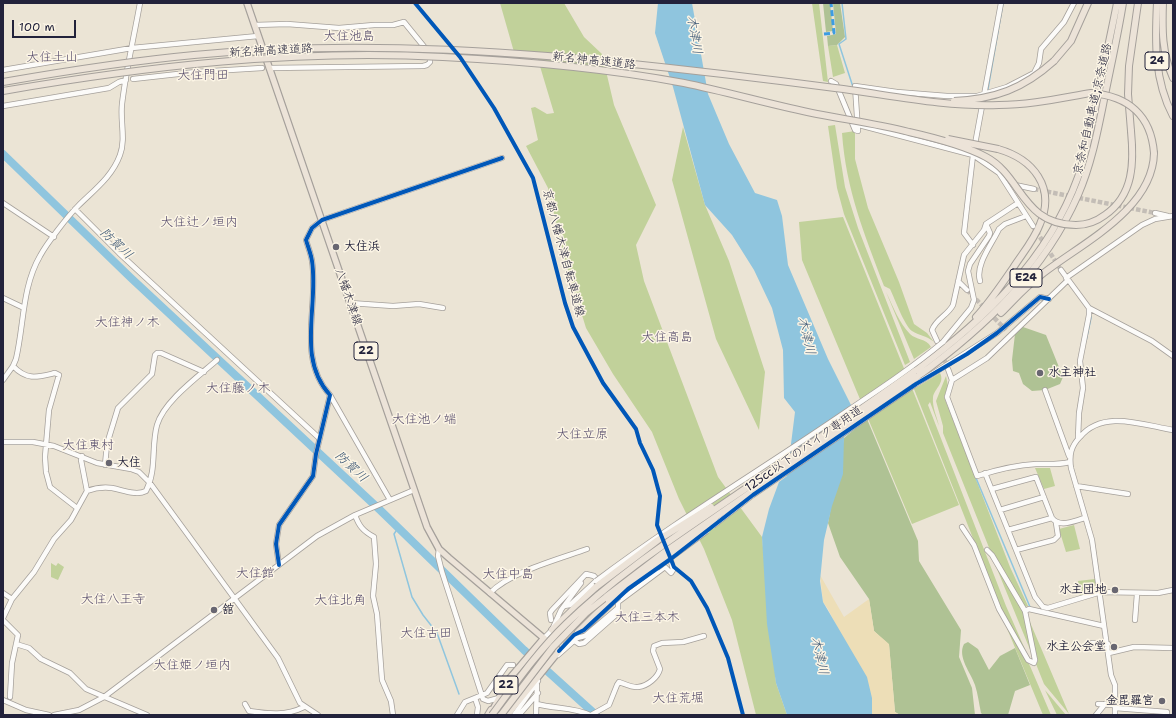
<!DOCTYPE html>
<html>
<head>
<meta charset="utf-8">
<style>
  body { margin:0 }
  #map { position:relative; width:1176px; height:718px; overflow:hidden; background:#ebe4d5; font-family:"Shantell Sans",sans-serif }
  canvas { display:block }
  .frame { position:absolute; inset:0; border:4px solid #22223b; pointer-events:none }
  .scale { position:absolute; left:12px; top:20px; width:64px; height:18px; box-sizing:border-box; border:2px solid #22223b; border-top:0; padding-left:5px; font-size:12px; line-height:14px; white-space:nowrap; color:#22223b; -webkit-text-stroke:3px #fcf5e5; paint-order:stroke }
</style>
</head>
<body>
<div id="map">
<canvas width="1176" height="718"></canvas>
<div class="frame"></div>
<div class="scale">100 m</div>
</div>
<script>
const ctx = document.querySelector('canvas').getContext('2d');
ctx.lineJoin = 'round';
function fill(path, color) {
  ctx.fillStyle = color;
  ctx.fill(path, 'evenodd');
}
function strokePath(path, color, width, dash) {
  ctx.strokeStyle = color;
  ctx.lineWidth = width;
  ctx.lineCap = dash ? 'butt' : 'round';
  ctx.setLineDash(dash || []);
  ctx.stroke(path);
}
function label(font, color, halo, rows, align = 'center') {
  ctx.font = font + ' "Shantell Sans","Klee One",sans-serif';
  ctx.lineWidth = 3;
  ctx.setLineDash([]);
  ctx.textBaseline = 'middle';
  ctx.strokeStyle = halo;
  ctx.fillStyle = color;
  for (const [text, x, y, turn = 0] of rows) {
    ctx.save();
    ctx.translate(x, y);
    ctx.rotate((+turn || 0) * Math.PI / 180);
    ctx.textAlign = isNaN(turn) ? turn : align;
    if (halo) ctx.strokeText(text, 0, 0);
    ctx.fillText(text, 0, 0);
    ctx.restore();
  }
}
fill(new Path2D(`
  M500,3H564L584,37L602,54L614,105L656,205L636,245L644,281L718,477L762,537L776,683L787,715H756L732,620L704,549L679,499L652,432L613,374L586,328L565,260L548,188L526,146L538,140L531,108L535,107L547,114L554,113L536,53L516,59Z
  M812,3H819L828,82L823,81Z
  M837,45L845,73L833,77L828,46Z
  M835,125L845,187L858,228L910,362L905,365L844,214L837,188L828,126Z
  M683,127L705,205L729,261L765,372L759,430L716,339L672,180Z
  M855,131V159L868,208L899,282L914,324L927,333L934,342C926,335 919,336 912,331C904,325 895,299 890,289L884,286C864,233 846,190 842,133Z
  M843,217L959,505L912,524L802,260L799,222Z
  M886,292C893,306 899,323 910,334C916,340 926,338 931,347L914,359Z
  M940,373C945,383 935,388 933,397C932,407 937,417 939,426L930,402L928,405L1006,606L1028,656L1001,609L914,389Z
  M946,376L948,386L944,397L1010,567L1028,606L1024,607L990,550L943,433V426L936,401Z
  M1035,468H1050L1055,486L1044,489Z
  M1074,525L1080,549L1066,552L1059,529Z
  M51,563L56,566L58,563L64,567L58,580L51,577Z
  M995,564L1024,612L1033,657Z
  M1095,579L1096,589L1080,596L1078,581Z
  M1001,614L1030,666L1051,715H1043Z
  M1027,615L1069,714L1044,684L1036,664L1038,661Z
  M1045,690L1066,715H1057Z`), '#c1d19a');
fill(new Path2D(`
  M823,3H830L833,31L826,32Z
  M833,3H840L845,37L837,45L828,46L827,36L836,34Z
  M1023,327L1046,335L1063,377L1060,384L1045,390L1032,391L1023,384L1019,373L1013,371L1012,360L1015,334Z
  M867,419L918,541L919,561L961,630L959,657L972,688L975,715H900L895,712L889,645L874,631L869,599L840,557L828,523L844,438Z
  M968,642L978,649L989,670L1000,656L1015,648L1030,685L1015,691L1008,715H983L981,713C979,704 978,694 975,685C971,673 957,657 964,644Z`), '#afc294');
fill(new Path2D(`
  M820,575L844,617L869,599L874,631L889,644L895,712L900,715H872V698L828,609L823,602Z`), '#eddeb7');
fill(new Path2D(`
  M658,3H692L708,94L729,144L755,193L777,200L782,216L788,265L828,359L861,425L844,437L843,474L832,506L824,540L820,581L823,602L867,677L872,698V715H787L776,683L767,624L762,537L769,509L779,482L787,476L795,412L784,398L783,350L772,308L754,270L732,235L705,205L673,87L655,33Z`), '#8fc5de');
strokePath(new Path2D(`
  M842,3L846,39L839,44L853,87
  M988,89L1003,3
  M1086,341L1091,318L1090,306
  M976,478L1030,607
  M398,528L394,534L412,597L423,615L437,633L459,694`), '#8fc5de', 1.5);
strokePath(new Path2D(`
  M3,154L131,278L380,510L524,650L596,715`), '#8fc5de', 8);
strokePath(new Path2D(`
  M1034,189L1155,213
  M1033,226L1061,270
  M967,290L1006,330
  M938,342L948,369`), '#c3bdb6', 4.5, [4.5, 2]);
const minor = new Path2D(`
  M1001,3L973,155L999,173L1033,226
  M255,25L287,24L339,28L374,25H393L404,22L430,54V62L427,65L423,66L269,68
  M3,70L132,48L258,36
  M133,79L196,72L262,68
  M831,81L836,84L855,130L858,131L855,86L897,92L947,96H977L1007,87L1034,73L1039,63L1041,49L1064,22L1074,3
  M3,106L109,88L119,82L126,80
  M859,125L973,155L964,233L973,245
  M1015,185L1034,189
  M3,203L54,237
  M75,209L119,253L319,438
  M1155,213L1168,216
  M1061,270L1089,308V315L1080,361L1083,388L1079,413L1078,438
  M1066,278L1142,225L1155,219L1173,216
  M958,281L967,290
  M980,281C975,265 992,244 999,229L1005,224L1026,216
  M3,298L24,308
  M350,303L393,306L419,304L443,308
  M1089,308L1152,341L1173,356
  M937,341L932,330C936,319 948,315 953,305L964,255L984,230L986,224L1018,203
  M943,342L971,308L974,300L968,271L970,264L989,236L990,233L986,224
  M950,363L997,333L1040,297L1049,299
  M13,366C27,381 38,377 55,373L59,375L49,410L45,457L46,472L50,487L77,508
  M948,369L952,380L987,358L1068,280
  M3,380L13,366L16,359C24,325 22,287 40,256C47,243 68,216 78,206C94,190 112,177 120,155C126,139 120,121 122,104C126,70 134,37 140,3
  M952,380L947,397L977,476C996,470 1016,465 1036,464C1048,464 1058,465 1070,462
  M1045,390L1069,456
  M330,395L390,500
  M3,442H33L54,446L97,463L131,469L139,472L150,483L278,658L300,703L318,715
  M82,456L81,460L87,491
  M105,465L107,444L118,408L152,374L155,355L157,353H161L204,372
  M985,473L1035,597L1043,607L1048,608L1101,592L1158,593L1173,590
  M1076,486L1128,494
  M992,489L1036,477L1052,518C1060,528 1073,521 1085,518
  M1000,510L1044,497
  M355,515C359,526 363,531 374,537L376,564L373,596L377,614L382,680L391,701L393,715
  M962,527L974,545L999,609L1028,660L1034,663L1035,660L1025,611L992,555L987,550
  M1008,530L1052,518
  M439,549L438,556L442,572L483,699L488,701L499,698
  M1016,550L1054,540L1058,536L1056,523
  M279,565L276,544L279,525L313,476L316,454L330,395C296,358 319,306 312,261C311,254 308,247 306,240L312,228L322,220L502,158
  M3,593L12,599
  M490,593C510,572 559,559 587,549
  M564,606L570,605L596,581
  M1025,611L1029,609L1104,626
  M3,618L12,599L34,572L54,539L71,520L87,491C95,488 104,487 112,488C123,490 136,496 146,491C157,470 151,447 157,425C164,401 199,376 217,360
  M3,620L18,635L12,663L10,697
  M551,620L550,613L552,610L586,574L594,576L607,590
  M1135,620L1137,594
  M544,638L552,630L561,610L581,583
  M576,642L579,644L584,643L618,613V608
  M1092,643L1108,644
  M16,644L29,648L41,659L70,673L86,689L147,715
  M566,644L578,632L584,630L612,603
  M1109,653L1134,647L1173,648
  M558,655L577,638L585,636L618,608V602L665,567L671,573L673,570L671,561
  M475,698L478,707L477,715
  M3,700L26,710L49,715
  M245,704L249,711C269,714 286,716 304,707
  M537,704C555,709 573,707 590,715
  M1098,704L1114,705
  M1115,708L1167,712V715
  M54,715L79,710L104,697L317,536L355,515L414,490
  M457,715L465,702L487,693L507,665H513
  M514,715L538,681
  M519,715L538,693
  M536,715L537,685
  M591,715L609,705L617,685L619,682C625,684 633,688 638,687C648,686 658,677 660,669L653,651L654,646L662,643L683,642L704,636
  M1096,715L1105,704
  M1115,715V685L1111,675L1092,540L1071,468C1069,455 1071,446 1080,437C1103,409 1143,425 1173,430`);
const major = new Path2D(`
  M247,3L427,527L439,549L449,558L559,651L508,714
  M490,715L509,679L544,638`);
const highway = new Path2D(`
  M1157,3C1155,42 1154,80 1173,116
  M1163,3C1162,30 1162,53 1173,78
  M1054,61L1071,41L1088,3
  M1131,131L1128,94L1129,66L1138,3
  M1001,313C1014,300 1026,286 1041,275C1080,244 1153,210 1154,153
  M976,317C990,302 1001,285 1013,268C1022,254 1034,240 1040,224C1056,187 1033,159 998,149
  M915,371C984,320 1048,260 1078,177C1087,151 1092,122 1098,95C1104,64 1111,34 1117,3
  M917,377C984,328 1044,272 1078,195C1092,163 1098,129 1105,95C1111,65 1118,34 1123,3
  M552,630L596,587
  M578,632L609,601
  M488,715L491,710
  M505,715L511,710`);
strokePath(minor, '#a5a09b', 6);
strokePath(major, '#a5a09b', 8);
strokePath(highway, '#a5a09b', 8);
strokePath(minor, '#fcfbf9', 4.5);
strokePath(major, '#ece3d8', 5.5);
strokePath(highway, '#ece3d8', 6);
const minorBridge = new Path2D(`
  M713,526L753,495L916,384L950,363
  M657,568L707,531
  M596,581C677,520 764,468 847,411C880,389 913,367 943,342
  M612,603L619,597`);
const highwayBridge = new Path2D(`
  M3,82C66,71 130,61 194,55C331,42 469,48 605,61C682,69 759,78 835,88C890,95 943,107 999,105C1030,105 1061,98 1091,93C1128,96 1151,115 1154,153
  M3,91C148,66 295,49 443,57C523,61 605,68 684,83C728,92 772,105 817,114C848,120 878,124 909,132C931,137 966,146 986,157C1022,176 1022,225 1076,225C1087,225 1097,221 1105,215C1134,195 1134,162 1131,131
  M954,101C995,99 1023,89 1054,61
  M948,139L998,149
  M596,587L658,540L711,507
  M609,601L715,521
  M492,715C515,684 538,651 566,624C617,574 678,535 736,495C796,454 856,413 915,371
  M501,715L553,647L586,613L606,597L665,552L917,377`);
strokePath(minorBridge, '#a5a09b', 6, []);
strokePath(highwayBridge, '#a5a09b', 8, []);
strokePath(minorBridge, '#fcfbf9', 4.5);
strokePath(highwayBridge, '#ece3d8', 6);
strokePath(new Path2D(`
  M824,34L834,33L831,3`), '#3c9ce2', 3, [6, 3]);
strokePath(new Path2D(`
  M415,3L460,57L494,108L533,178L565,303L573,327L603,383L636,429L640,443L653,470L660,496L657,525L674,567L691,581L707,608L728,658L743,715
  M279,565L276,544L279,525L313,476L316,454L330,395C296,358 319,306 312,261C311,254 308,247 306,240L312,228L322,220L502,158
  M559,651L574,635L584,630L628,589L672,558L753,495L916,384L967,354L997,333L1040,297L1049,299`), '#0057b8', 4);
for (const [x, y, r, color] of [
  [336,247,4,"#686671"],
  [1040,373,4,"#686671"],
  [109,463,4,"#686671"],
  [1115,590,4,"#686671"],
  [214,610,4,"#686671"],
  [1114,647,4,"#686671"],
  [1162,701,4,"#686671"]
]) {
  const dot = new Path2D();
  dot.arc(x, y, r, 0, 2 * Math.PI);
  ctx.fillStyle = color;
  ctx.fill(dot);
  strokePath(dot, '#fcf5e5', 1.5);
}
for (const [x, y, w] of [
  [1157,61,24],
  [1026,278,32],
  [366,351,24],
  [506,685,24]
]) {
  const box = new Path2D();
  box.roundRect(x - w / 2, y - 9, w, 18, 3);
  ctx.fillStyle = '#fcf5e5';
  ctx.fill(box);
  strokePath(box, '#22223b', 1);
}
label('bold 11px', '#22223b', null, [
  ["24",1157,61],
  ["E24",1026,278],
  ["22",366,351],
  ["22",506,685]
]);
label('12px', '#22223b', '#fcf5e5', [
  ["新名神高速道路",271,51,-3],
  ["新名神高速道路",594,61,6],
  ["京奈和自動車道;京奈道路",1093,109,-77],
  ["京都八幡木津自転車道線",563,253,75],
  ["八幡木津線",348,297,71],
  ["125cc以下のバイク専用道",804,449,-35]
]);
label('bold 12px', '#22223b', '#fcf5e5', [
  ["大住浜",344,247],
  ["水主神社",1048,373],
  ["大住",117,463],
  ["水主団地",1107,590,"right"],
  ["舘",222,610],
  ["水主公会堂",1106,647,"right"],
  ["金毘羅宮",1154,701,"right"]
], 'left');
label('italic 13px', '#3a5675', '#fcf5e5', [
  ["木津川",694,35,81],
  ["防賀川",116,244,43],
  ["木津川",806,336,77],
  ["防賀川",351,467,43],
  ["木津川",819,656,77]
]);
label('13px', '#564c6c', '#fcf5e5', [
  ["大住池島",349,37],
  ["大住土山",52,58],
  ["大住門田",203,76],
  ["大住辻ノ垣内",199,223],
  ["大住神ノ木",127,323],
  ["大住高島",667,338],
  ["大住藤ノ木",238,389],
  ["大住池ノ端",424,420],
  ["大住立原",582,435],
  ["大住東村",88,446],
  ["大住館",255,574],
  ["大住中島",508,575],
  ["大住八王寺",113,600],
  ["大住北角",340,601],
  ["大住三本木",647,618],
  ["大住古田",426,634],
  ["大住姫ノ垣内",192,666],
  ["大住荒堀",678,699]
]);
</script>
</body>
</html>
